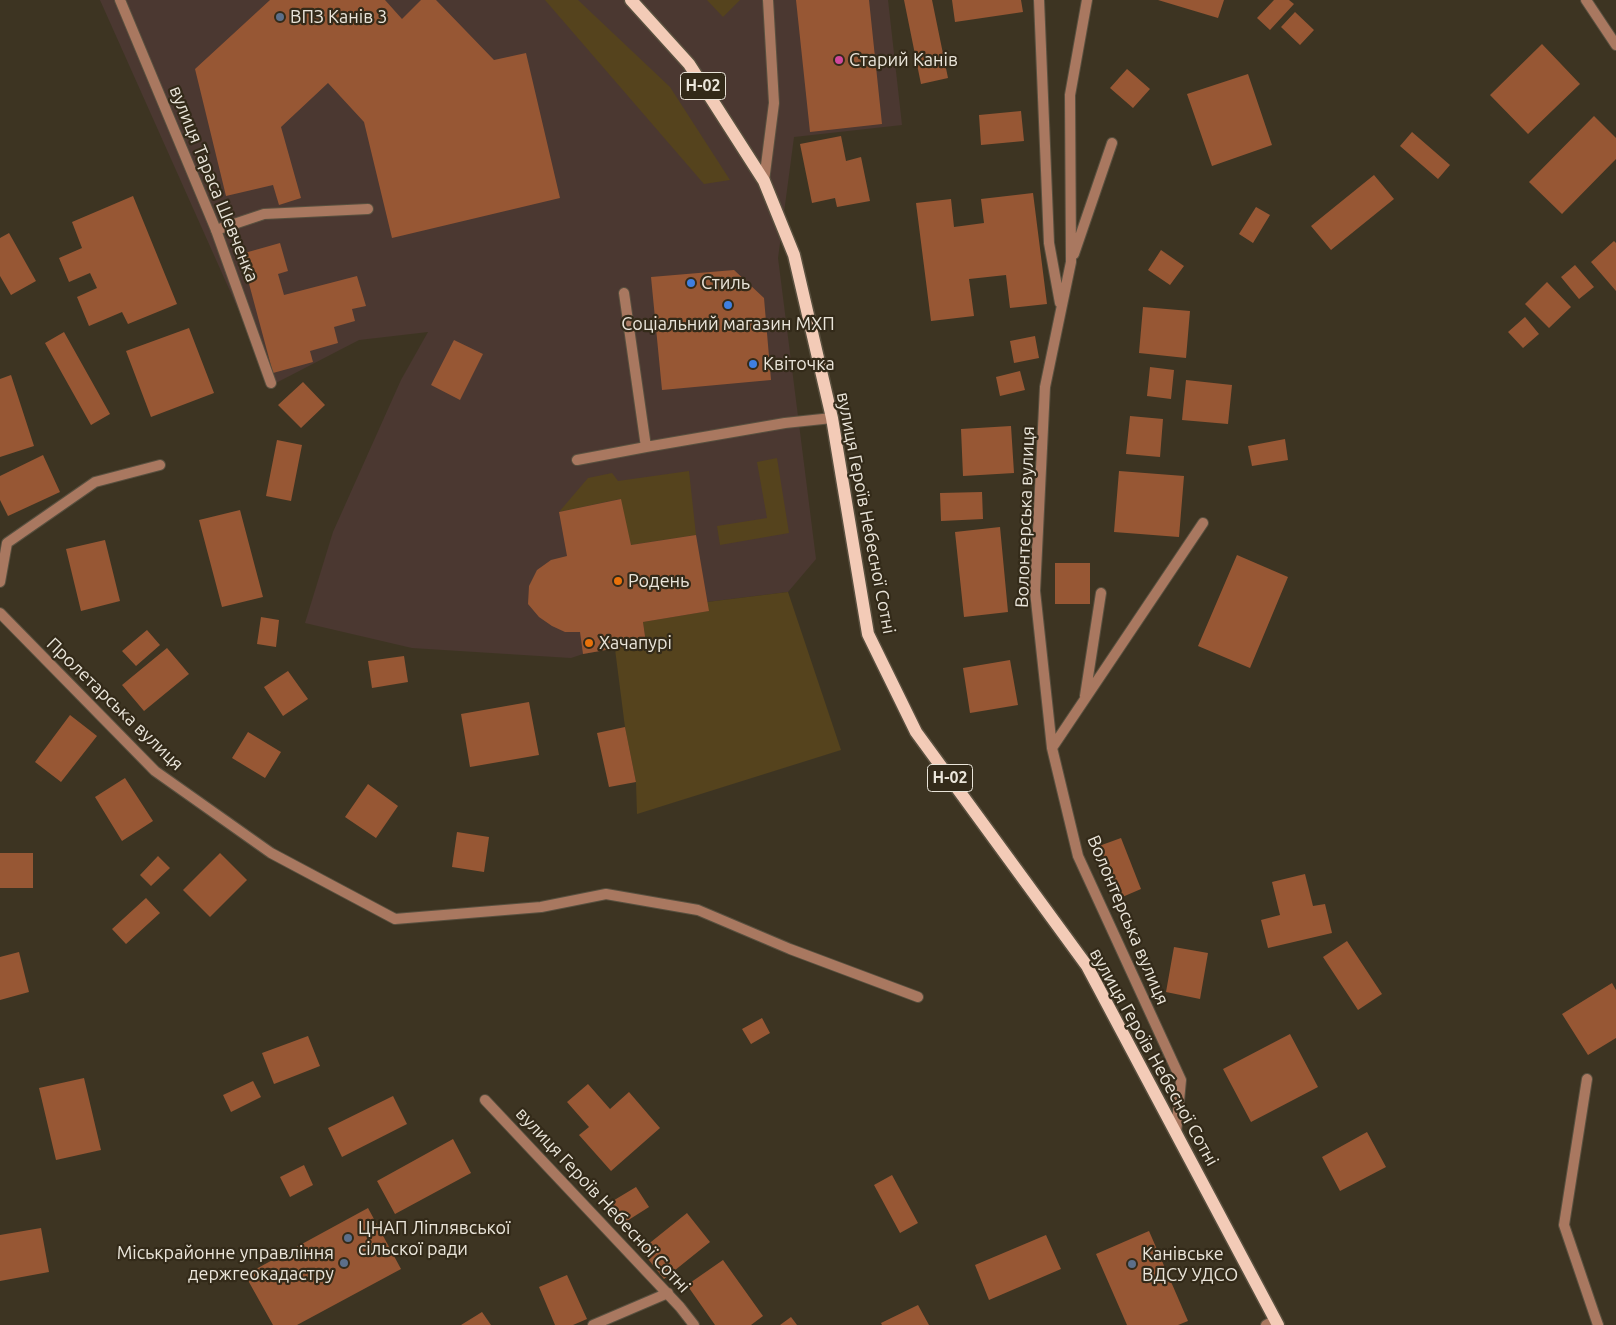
<!DOCTYPE html>
<html>
<head>
<meta charset="utf-8">
<style>
  body { margin:0 }
  canvas { display:block; background:#3d3422 }
</style>
</head>
<body>
<canvas width="1616" height="1325"></canvas>
<script>
const ctx = document.querySelector('canvas').getContext('2d');
ctx.lineJoin = 'round';
function fill(path, color) {
  ctx.fillStyle = color;
  ctx.fill(path, 'evenodd');
}
function strokePath(path, color, width, dash) {
  ctx.strokeStyle = color;
  ctx.lineWidth = width;
  ctx.lineCap = dash ? 'butt' : 'round';
  ctx.setLineDash(dash || []);
  ctx.stroke(path);
}
function label(font, color, halo, rows, align = 'center') {
  ctx.font = font + ' Ubuntu,sans-serif';
  ctx.lineWidth = 4.5;
  ctx.setLineDash([]);
  ctx.textBaseline = 'middle';
  ctx.strokeStyle = halo;
  ctx.fillStyle = color;
  for (const [text, x, y, turn = 0] of rows) {
    ctx.save();
    ctx.translate(x, y);
    ctx.rotate((+turn || 0) * Math.PI / 180);
    ctx.textAlign = isNaN(turn) ? turn : align;
    if (halo) ctx.strokeText(text, 0, 0);
    ctx.fillText(text, 0, 0);
    ctx.restore();
  }
}
fill(new Path2D(`
  M100,0H888L902,125L794,137L778,258L816,559L788,592L707,602L709,611L643,622L646,643L583,654L571,658L412,648L305,623L333,532L401,380L428,332L359,340L272,385Z`), '#4b3831');
fill(new Path2D(`
  M545,0H578L670,87L730,180L704,184Z
  M707,0H740L723,17Z
  M777,458L789,533L720,545L717,526L767,518L757,462Z
  M689,471L696,535L631,545L620,499L559,512L588,478L612,473L618,481Z
  M788,592L841,750L637,814L636,782L625,727L615,649L646,643L643,622L708,611L707,602Z`), '#55431d');
fill(new Path2D(`
  M270,0H385L402,19L421,0H436L494,60L526,53L560,198L392,238L364,122L328,83L281,127L301,198L279,205L273,185L226,196L195,69Z
  M796,0H869L882,124L810,132Z
  M904,0H932L948,78L921,84Z
  M952,0H1021L1023,12L955,22Z
  M1158,0H1224L1218,18Z
  M1274,0H1289L1294,4L1270,30L1257,18Z
  M1295,12L1314,30L1300,45L1281,27Z
  M1542,44L1580,84L1528,134L1490,95Z
  M1127,69L1150,89L1133,108L1110,88Z
  M1248,74L1272,145L1212,166L1187,94Z
  M1021,111L1024,141L981,145L979,115Z
  M1594,116L1616,138V159L1562,214L1529,182Z
  M1412,132L1450,165L1438,179L1400,146Z
  M841,136L846,161L861,157L870,201L837,207L835,198L812,203L800,144Z
  M1374,175L1394,199L1331,250L1311,226Z
  M1033,193L1047,304L1010,308L1006,275L969,279L974,316L931,321L916,203L951,199L954,227L984,223L981,199Z
  M133,196L177,304L128,324L122,312L89,326L77,297L97,288L90,273L69,282L59,258L82,248L72,222Z
  M1256,207L1270,215L1253,243L1239,234Z
  M9,233L36,281L11,295L0,276V238Z
  M1614,241L1616,243V291L1591,262Z
  M280,243L288,271L278,274L284,295L357,276L366,306L352,309L355,321L334,327L338,343L310,351L313,362L273,373L241,254Z
  M1161,250L1184,266L1170,285L1148,270Z
  M1575,265L1594,287L1579,299L1561,277Z
  M734,270L764,298L771,380L662,390L651,277Z
  M1547,282L1571,307L1549,328L1525,304Z
  M1143,307L1190,311L1186,358L1139,353Z
  M1525,317L1539,334L1523,348L1508,332Z
  M189,328L214,393L151,417L126,351Z
  M64,332L110,414L91,425L45,343Z
  M1035,336L1039,358L1014,363L1010,341Z
  M454,340L483,354L460,400L431,385Z
  M1150,367L1174,370L1171,399L1147,396Z
  M1020,371L1025,390L1000,396L996,377Z
  M11,375L34,446L0,457V379Z
  M1186,380L1232,385L1228,424L1182,420Z
  M303,382L325,405L301,428L278,405Z
  M1130,416L1163,419L1160,457L1126,454Z
  M1011,426L1014,473L963,476L961,429Z
  M1285,439L1288,460L1252,466L1248,446Z
  M277,440L302,445L291,501L266,496Z
  M43,455L60,492L8,516L0,500V476Z
  M1119,471L1184,476L1179,537L1114,532Z
  M982,492L983,519L941,521L940,493Z
  M621,499L631,545L696,535L709,611L643,622L646,643L583,654L580,632H565L552,626L539,617L528,604L529,586L537,570L551,560L567,556L559,512Z
  M240,510L263,597L222,607L199,520Z
  M1000,527L1008,612L964,617L955,532Z
  M105,540L120,601L81,611L66,549Z
  M1237,555L1288,577L1250,668L1198,646Z
  M1055,563H1090V604H1055Z
  M261,617L279,620L276,647L257,644Z
  M147,630L160,645L136,666L122,651Z
  M167,648L189,674L144,711L122,685Z
  M404,656L408,682L372,688L368,661Z
  M1010,660L1018,705L970,713L963,668Z
  M288,671L308,699L283,716L264,687Z
  M529,702L539,755L470,767L461,714Z
  M70,715L97,736L61,782L35,762Z
  M625,727L636,782L609,787L597,733Z
  M248,732L281,752L265,778L232,758Z
  M125,778L153,821L122,841L95,797Z
  M368,784L398,806L376,838L345,817Z
  M457,832L489,837L484,872L452,867Z
  M1121,838L1141,889L1120,898L1099,846Z
  M0,853H33V888H0Z
  M220,853L247,880L210,917L183,890Z
  M158,856L170,868L151,886L140,875Z
  M1305,874L1313,906L1325,904L1332,933L1268,948L1261,920L1280,915L1272,882Z
  M146,898L160,913L126,944L112,929Z
  M1347,941L1382,994L1358,1010L1323,957Z
  M1174,947L1208,953L1200,999L1166,992Z
  M19,952L29,992L0,1000V957Z
  M1612,983L1616,990V1038L1588,1055L1562,1014Z
  M762,1018L770,1033L751,1044L742,1029Z
  M1290,1034L1318,1087L1251,1122L1223,1069Z
  M308,1036L320,1066L274,1084L262,1053Z
  M84,1078L101,1150L56,1160L39,1088Z
  M253,1081L261,1097L231,1112L223,1095Z
  M588,1084L610,1109L629,1092L660,1128L611,1171L579,1135L589,1127L567,1102Z
  M393,1096L407,1124L342,1157L328,1128Z
  M1367,1132L1386,1167L1340,1191L1322,1157Z
  M453,1139L471,1173L395,1214L377,1181Z
  M304,1165L313,1185L290,1197L280,1177Z
  M892,1175L918,1223L900,1233L874,1185Z
  M636,1187L649,1207L619,1226L606,1205Z
  M368,1208L401,1269L297,1325H273L245,1275Z
  M687,1213L710,1242L664,1279L641,1250Z
  M41,1228L49,1272L0,1281V1235Z
  M1149,1231L1188,1321L1178,1325H1127L1096,1254Z
  M1046,1235L1061,1269L989,1300L975,1265Z
  M723,1260L763,1316L751,1325H715L687,1285Z
  M567,1275L587,1319L573,1325H555L539,1287Z
  M918,1305L929,1325H882L881,1323Z
  M482,1312L491,1325H461Z
  M791,1317L797,1325H780Z`), '#975734');
const lane = new Path2D(`
  M216,230L264,214L368,209
  M1587,1079L1564,1225L1598,1325`);
const street = new Path2D(`
  M120,0L216,230L271,383
  M1039,0L1049,243L1060,303
  M1087,0L1070,95L1071,262L1045,387L1035,591L1052,748L1078,856L1181,1080L1176,1133
  M1586,0L1616,45
  M764,181L774,103L768,0
  M1074,254L1112,143
  M624,293L646,447L785,423L832,418
  M577,460L646,447
  M0,582L7,543L95,482L160,465
  M0,613L155,771L271,853L395,919L541,907L606,894L698,910L790,949L918,997
  M1085,696L1101,593
  M1052,748L1203,523
  M485,1100L680,1307L694,1325
  M593,1325L668,1293
  M1266,1325L1275,1320`);
const primary = new Path2D(`
  M631,0L689,64L764,181L794,255L832,418L868,634L916,732L1087,966L1278,1325`);
strokePath(lane, '#59503f', 12);
strokePath(street, '#59503f', 12);
strokePath(primary, '#59503f', 15);
strokePath(lane, '#a97860', 10);
strokePath(street, '#a97860', 10);
strokePath(primary, '#f3cbb7', 12);
for (const [x, y, r, color] of [
  [280,17,5,"#5c6f8a"],
  [839,60,5,"#d1479c"],
  [691,283,5,"#3f7fe0"],
  [728,305,5,"#3f7fe0"],
  [753,364,5,"#3f7fe0"],
  [618,581,5,"#e8710a"],
  [589,643,5,"#e8710a"],
  [348,1238,5,"#5c6f8a"],
  [344,1263,5,"#5c6f8a"],
  [1132,1264,5,"#5c6f8a"]
]) {
  const dot = new Path2D();
  dot.arc(x, y, r, 0, 2 * Math.PI);
  ctx.fillStyle = color;
  ctx.fill(dot);
  strokePath(dot, '#332a19', 2);
}
for (const [x, y, w] of [
  [703,86,45],
  [950,778,45]
]) {
  const box = new Path2D();
  box.roundRect(x - w / 2, y - 13.5, w, 27, 4);
  ctx.fillStyle = '#332a19';
  ctx.fill(box);
  strokePath(box, '#eae5da', 1);
}
label('bold 16px', '#eae5da', null, [
  ["Н-02",703,86],
  ["Н-02",950,778]
]);
label('18px', '#eae5da', '#332a19', [
  ["ВПЗ Канів 3",290,17],
  ["Старий Канів",849,60],
  ["Стиль",701,283],
  ["Соціальний магазин МХП",728,324,"center"],
  ["Квіточка",763,364],
  ["Родень",628,581],
  ["Хачапурі",599,643],
  ["ЦНАП Ліплявської",358,1228],
  ["сільскої ради",358,1249],
  ["Міськрайонне управління",334,1253,"right"],
  ["держгеокадастру",334,1274,"right"],
  ["Канівське",1142,1254],
  ["ВДСУ УДСО",1142,1275]
], 'left');
label('18px', '#eae5da', '#332a19', [
  ["вулиця Тараса Шевченка",214,184,68],
  ["вулиця Героїв Небесної Сотні",866,513,79],
  ["Волонтерська вулиця",1025,517,-88],
  ["Пролетарська вулиця",115,704,44],
  ["Волонтерська вулиця",1128,920,67],
  ["вулиця Героїв Небесної Сотні",1154,1057,61],
  ["вулиця Героїв Небесної Сотні",603,1200,47]
]);
</script>
</body>
</html>
